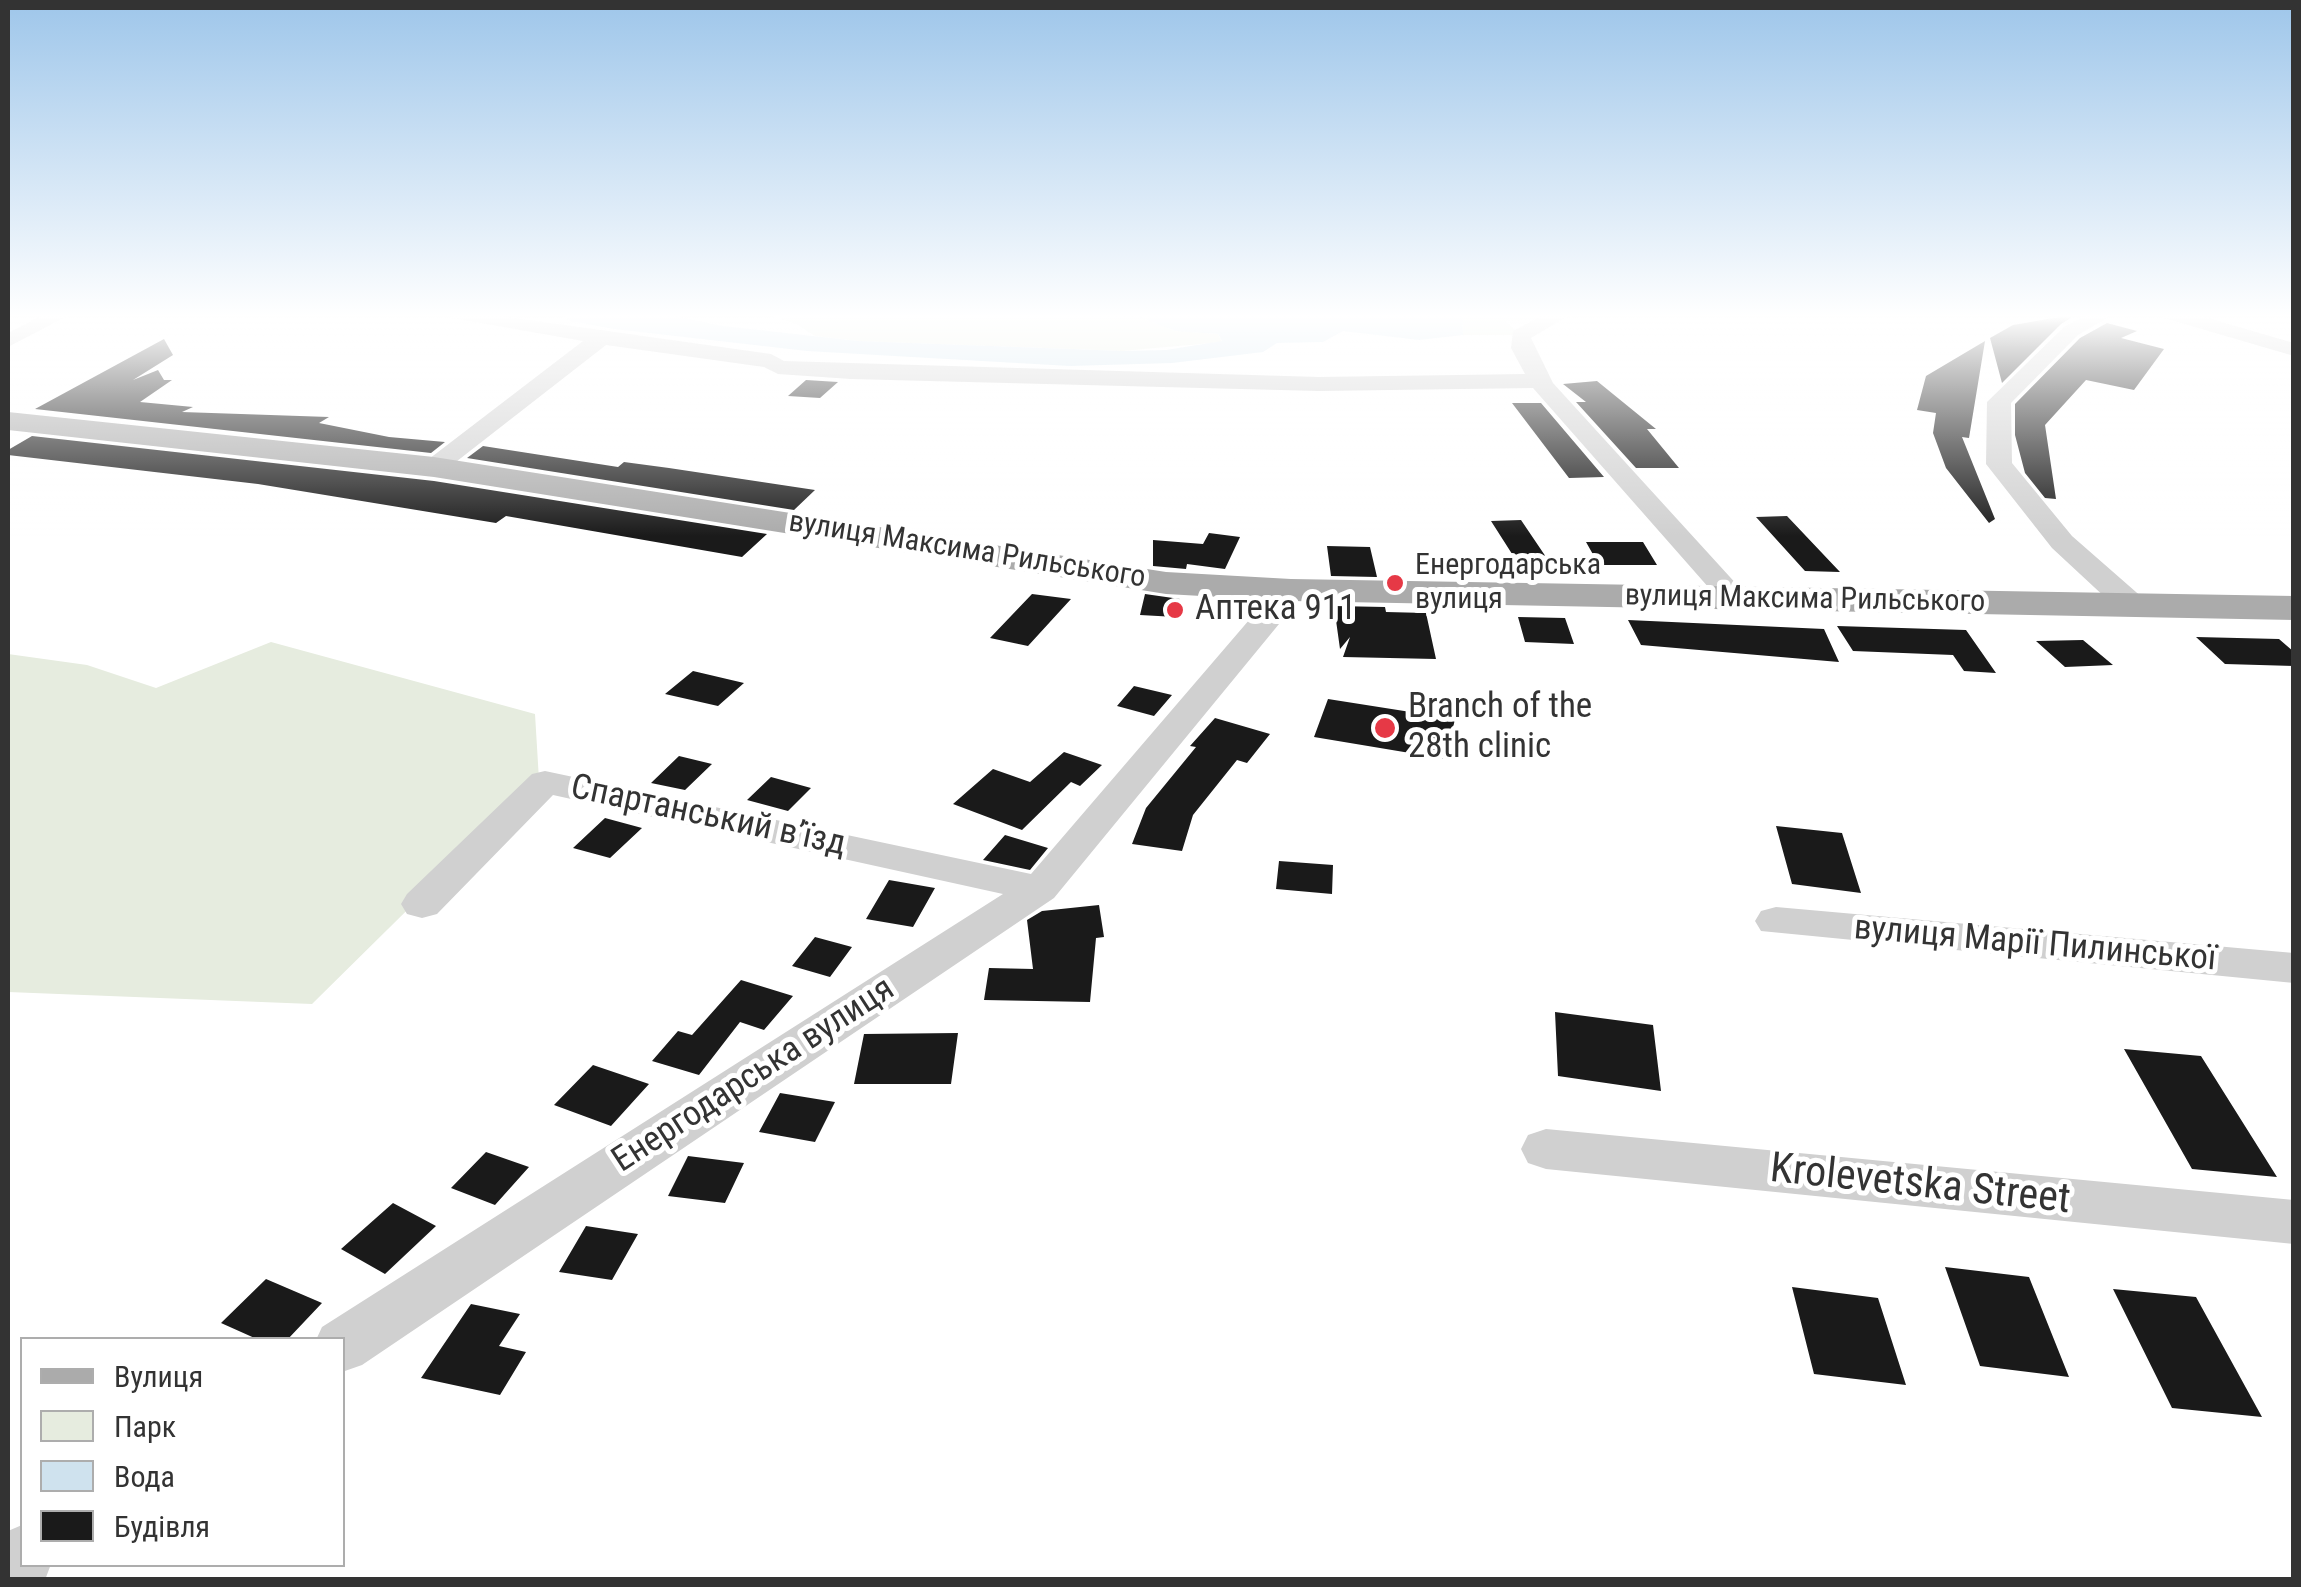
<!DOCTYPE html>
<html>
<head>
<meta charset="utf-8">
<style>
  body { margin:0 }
  #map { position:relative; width:2301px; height:1587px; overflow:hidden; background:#fff; font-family:"Roboto Condensed",sans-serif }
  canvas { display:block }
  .frame { position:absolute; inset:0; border:10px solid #333; pointer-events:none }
  .legend { position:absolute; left:20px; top:1337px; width:325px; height:230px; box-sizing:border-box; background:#fff; border:2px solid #adadad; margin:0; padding:12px 18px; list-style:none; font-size:30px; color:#333 }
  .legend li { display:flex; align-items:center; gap:20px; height:50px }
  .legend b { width:50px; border:2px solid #adadad }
</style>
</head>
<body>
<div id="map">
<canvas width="2301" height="1587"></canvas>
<div class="frame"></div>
<ul class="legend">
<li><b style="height:12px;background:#ababab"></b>Вулиця</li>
<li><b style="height:28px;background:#e6ecdf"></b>Парк</li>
<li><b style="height:28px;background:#cfe2ee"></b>Вода</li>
<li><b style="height:28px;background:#1a1a1a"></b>Будівля</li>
</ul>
</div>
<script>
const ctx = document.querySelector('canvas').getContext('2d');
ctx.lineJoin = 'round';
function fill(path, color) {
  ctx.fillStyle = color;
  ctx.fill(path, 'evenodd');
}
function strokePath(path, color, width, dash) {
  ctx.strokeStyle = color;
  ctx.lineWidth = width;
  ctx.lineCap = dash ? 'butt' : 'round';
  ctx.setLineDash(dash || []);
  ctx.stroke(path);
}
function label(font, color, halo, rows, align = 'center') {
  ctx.font = font + ' "Roboto Condensed",sans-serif';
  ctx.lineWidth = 10;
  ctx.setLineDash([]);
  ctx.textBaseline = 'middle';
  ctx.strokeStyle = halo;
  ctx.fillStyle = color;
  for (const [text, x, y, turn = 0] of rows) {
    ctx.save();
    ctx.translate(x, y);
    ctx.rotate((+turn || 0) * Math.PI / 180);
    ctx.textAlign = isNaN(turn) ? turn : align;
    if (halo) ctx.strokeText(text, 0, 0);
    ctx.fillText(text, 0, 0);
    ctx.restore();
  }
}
fill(new Path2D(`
  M767,314L1137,316L1175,331L1218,334L1222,342L1123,351L858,341L815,336L796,324Z
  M1462,314H1606L1506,321L1520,335H1463Z
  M271,642L535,714L539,780L312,1004L8,992V654L87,665L156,688Z`), '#e6ecdf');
fill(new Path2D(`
  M561,314H667L723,326L858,341L1123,351L1166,350L1222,341L1218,334L1175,331L1137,316L1095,318L1080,314H1462L1463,335L1419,340L1343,331L1323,342L1277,343L1263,352L1172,363L1070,366L807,351L614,329L570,321Z`), '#cfe2ee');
fill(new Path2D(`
  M2077,314L2061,324L2002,383L1990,338L2013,325Z
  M2107,323L2137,331L2121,338L2164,349L2134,390L2086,380L2045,425L2056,499L2045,498L2025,473L2015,435V404L2080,338Z
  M164,339L173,355L133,380L158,370L164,380H172L140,402L193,407L182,412L329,417L319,423L389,437L445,442L431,453L35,409Z
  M1985,341L1969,438L1962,437L1995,519L1989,523L1946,468L1933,433L1936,413L1917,410L1926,376Z
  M806,380L838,382L820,398L788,396Z
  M1597,381L1656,429H1647L1679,468H1636L1576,402H1586L1563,384Z
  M1512,403H1541L1604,477L1569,478Z
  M32,436L434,481L767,534L742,557L506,516L496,523L258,484L8,455V450Z
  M483,446L618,467L624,462L669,468L815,490L794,510L467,458Z
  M1787,516L1840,572L1805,571L1756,517Z
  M1521,520L1546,557H1514L1491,521Z
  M1209,533L1240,537L1225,569L1187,564L1186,569L1153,566V540L1203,544Z
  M1586,542H1643L1657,565H1599Z
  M1327,546L1370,547L1377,577L1331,576Z
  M1032,594L1071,599L1028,646L990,638Z
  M1145,594L1180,599L1176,617L1140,615Z
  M1334,606L1385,607L1386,612L1426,613L1436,659L1343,657L1350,637L1340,649Z
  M1518,617L1565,618L1574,644L1525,642Z
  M1628,620L1824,629L1839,662L1641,645Z
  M1837,626L1966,630L1996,673L1964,671L1953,655L1853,651Z
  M2196,637L2279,639L2294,652V666L2225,664Z
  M2083,640L2113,665L2065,667L2036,641Z
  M693,671L744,683L718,706L665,694Z
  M1134,686L1172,695L1154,716L1117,706Z
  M1328,699L1455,719L1446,759L1314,737Z
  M1215,718L1270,734L1247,763L1237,760L1193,815L1182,851L1132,844L1146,808L1196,747L1190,746Z
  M1064,752L1102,765L1080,786L1071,782L1022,830L953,804L993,769L1030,782Z
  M679,756L712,764L685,790L651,783Z
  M771,777L811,788L788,811L747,800Z
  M605,818L642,828L610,858L573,848Z
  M1776,826L1842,833L1861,893L1792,884Z
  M1005,835L1048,848L1030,870L983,860Z
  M1279,861L1333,865L1332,894L1276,889Z
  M889,880L935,888L913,927L866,919Z
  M1099,905L1104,937L1096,938L1090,1002L984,1000L989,968L1033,969L1027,920L1042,911Z
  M815,937L852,947L830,977L792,966Z
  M741,980L793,996L764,1030L740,1022L699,1075L652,1061L678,1031L692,1035Z
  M1555,1012L1653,1025L1661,1091L1558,1076Z
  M958,1033L951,1084H854L864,1034Z
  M2124,1049L2201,1056L2277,1177L2192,1169Z
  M593,1065L649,1084L611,1126L554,1105Z
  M780,1093L835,1102L815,1142L759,1132Z
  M486,1152L529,1167L495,1205L451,1188Z
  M688,1156L744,1163L725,1203L668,1196Z
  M393,1203L436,1226L385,1274L341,1249Z
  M586,1226L638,1234L612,1280L559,1272Z
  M1945,1267L2029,1277L2069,1377L1980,1366Z
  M266,1279L322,1303L287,1340H259L221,1323Z
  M1792,1287L1878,1298L1906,1385L1814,1374Z
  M2113,1289L2196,1297L2262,1417L2172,1408Z
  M471,1304L520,1314L499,1346L526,1352L500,1395L421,1378Z`), '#1a1a1a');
fill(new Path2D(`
  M45,314H71L8,347V333Z
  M449,314H487L771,354L784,361L1319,377L1525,374L1511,348L1513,331L1545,314H1571L1531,338L1553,383L1750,599L1746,605H1724L1533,388L1319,391L851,379L778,374L764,367L606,345L443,472H425L421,467L425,462L583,341L452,318Z
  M2088,314H2114L2078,335L2011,403L2012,463L2072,536L2144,599L2148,606L2144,613H2122L2052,548L1986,464L1987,402L2064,327Z
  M2161,314H2194L2294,343V356L2164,318Z
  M1291,581L1302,584L1306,590L1302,596L1054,898L362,1365L342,1372V1340H316L322,1327L1003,894L553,795L437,914L422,918L407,914L401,904L407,894L532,774L545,771L1031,874L1280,584Z
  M1776,907L2294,953V983L1761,931L1755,921L1761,911Z
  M1546,1129L2294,1200V1244L1546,1169L1528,1163L1521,1149L1528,1135Z
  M22,1525V1564H51L45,1580H8V1531Z`), '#d0d0d0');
fill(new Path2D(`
  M8,412L434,457L1166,572L1291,579L2294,596V620L1291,601L1166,594L434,477L8,430Z`), '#ababab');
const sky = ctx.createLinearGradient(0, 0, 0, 536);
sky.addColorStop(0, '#9ec6ea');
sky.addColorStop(0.59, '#fff');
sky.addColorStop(1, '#ffffff00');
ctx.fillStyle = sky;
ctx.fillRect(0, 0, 2301, 536);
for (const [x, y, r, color] of [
  [1395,583,10,"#e63946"],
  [1175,610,10,"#e63946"],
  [1385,728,12,"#e63946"]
]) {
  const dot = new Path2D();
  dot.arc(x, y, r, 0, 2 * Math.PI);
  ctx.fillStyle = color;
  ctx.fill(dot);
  strokePath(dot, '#fff', 4);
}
label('30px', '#333', '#fff', [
  ["вулиця Максима Рильського",967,551,9],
  ["вулиця Максима Рильського",1805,600,1]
]);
label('30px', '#333', '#fff', [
  ["Енергодарська",1415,566],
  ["вулиця",1415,600]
], 'left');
label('35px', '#333', '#fff', [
  ["Аптека 911",1195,610],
  ["Branch of the",1408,708],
  ["28th clinic",1408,748]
], 'left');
label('35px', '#333', '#fff', [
  ["Спартанський в’їзд",708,817,12],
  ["вулиця Марії Пилинської",2035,945,5],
  ["Енергодарська вулиця",754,1076,-33]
]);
label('42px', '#333', '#fff', [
  ["Krolevetska Street",1920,1186,6]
]);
</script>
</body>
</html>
